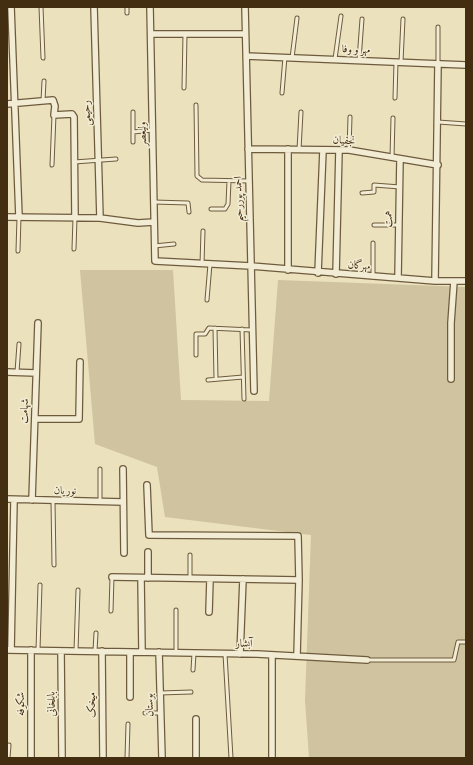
<!DOCTYPE html>
<html>
<head>
<meta charset="utf-8">
<style>
  body { margin:0 }
  #map { position:relative; width:473px; height:765px; overflow:hidden; background:#ebe1bd; font-family:Alegreya,serif }
  canvas { display:block }
  .frame { position:absolute; inset:0; border:8px solid #442e12; pointer-events:none }
</style>
</head>
<body>
<div id="map">
<canvas width="473" height="765"></canvas>
<div class="frame"></div>
</div>
<script>
const ctx = document.querySelector('canvas').getContext('2d');
ctx.lineJoin = 'round';
function fill(path, color) {
  ctx.fillStyle = color;
  ctx.fill(path, 'evenodd');
}
function strokePath(path, color, width, dash) {
  ctx.strokeStyle = color;
  ctx.lineWidth = width;
  ctx.lineCap = dash ? 'butt' : 'round';
  ctx.setLineDash(dash || []);
  ctx.stroke(path);
}
function label(font, color, halo, rows, align = 'center') {
  ctx.font = font + ' Alegreya,Amiri,serif';
  ctx.lineWidth = 3;
  ctx.setLineDash([]);
  ctx.textBaseline = 'middle';
  ctx.strokeStyle = halo;
  ctx.fillStyle = color;
  for (const [text, x, y, turn = 0] of rows) {
    ctx.save();
    ctx.translate(x, y);
    ctx.rotate((+turn || 0) * Math.PI / 180);
    ctx.textAlign = isNaN(turn) ? turn : align;
    if (halo) ctx.strokeText(text, 0, 0);
    ctx.fillText(text, 0, 0);
    ctx.restore();
  }
}
fill(new Path2D(`
  M80,270H173L181,400L269,401L278,280L466,287V758H309L305,700L311,535L165,517L157,467L95,444Z`), '#cfc3a0');
const service = new Path2D(`
  M41,7L43,58
  M127,7V13
  M438,27V64
  M292,58L297,18
  M335,59L341,16
  M359,60L362,19
  M401,62L403,19
  M184,88L185,34
  M282,93L285,57
  M395,98L396,62
  M43,101L44,81
  M196,105L197,176L202,180L249,181
  M133,112V142
  M438,122L466,124
  M133,132L153,130
  M299,150L301,112
  M349,150L350,117
  M392,158L393,118
  M74,162L116,159
  M52,165L54,115
  M362,193L374,192V185L400,187
  M154,202L188,203L189,212
  M211,209H225L228,204L229,181
  M374,225H399
  M154,246L174,244
  M74,249L75,218
  M18,251L19,217
  M202,264L203,231
  M373,277V243
  M207,300L210,264
  M215,328L216,379
  M242,329L244,399
  M196,355V334H205L209,328L252,330
  M17,372L19,344
  M208,380L243,377
  M100,469V501
  M53,501L54,565
  M190,555V579
  M176,610V652
  M111,611L112,577
  M38,650L40,585
  M76,651L78,590
  M95,651L96,633
  M225,654L231,758
  M367,660H454L458,642H466
  M193,670L194,653
  M160,693L191,692
  M145,713H161
  M8,758L9,745
  M127,758L128,724`);
const minor = new Path2D(`
  M11,7L19,217
  M94,7L100,218
  M150,7L155,261L251,266L435,281H466
  M245,7L254,391
  M151,34H245
  M246,56L466,65
  M7,104L53,100L55,106L54,115L72,114L74,117L75,218
  M248,149L349,150L438,165
  M7,217L100,218L138,223L154,222
  M288,270V149
  M318,273L323,150
  M336,274L339,150
  M398,278L400,159
  M435,281L438,64
  M7,372L36,373
  M451,379V323L454,281
  M35,419H79L80,362
  M123,469L124,553
  M147,485L149,535L298,536L299,580L297,656
  M7,499L123,502
  M32,500L38,323
  M148,552V578
  M112,577L299,580
  M141,578L142,652
  M209,612L210,579
  M7,650L257,654L367,660
  M11,650L14,500
  M61,651L62,758
  M102,651L103,758
  M159,652L162,758
  M240,654L243,579
  M272,655V758
  M130,697V652
  M196,719V758
  M31,758V650`);
strokePath(service, '#6e5b3d', 5);
strokePath(minor, '#6e5b3d', 8);
strokePath(service, '#f2ecd4', 3);
strokePath(minor, '#f2ecd4', 5.5);
label('11px', '#442e12', '#f2ecd4', [
  ["مهر و وفا",356,50,2],
  ["رحیمی",87,113,-92],
  ["ولیعصر",143,134,-91],
  ["نجفیان",344,141,4],
  ["احمد پوررحیم",239,199,-91],
  ["همت",389,219,-89],
  ["مهرگان",359,266,4],
  ["شهامت",25,411,-88],
  ["نوریان",65,491,1],
  ["آبشار",244,644,1],
  ["شکوفه",21,704,-90],
  ["بابلخانی",52,704,-91],
  ["میخک",92,705,-90],
  ["بوستان",150,705,-91]
]);
</script>
</body>
</html>
